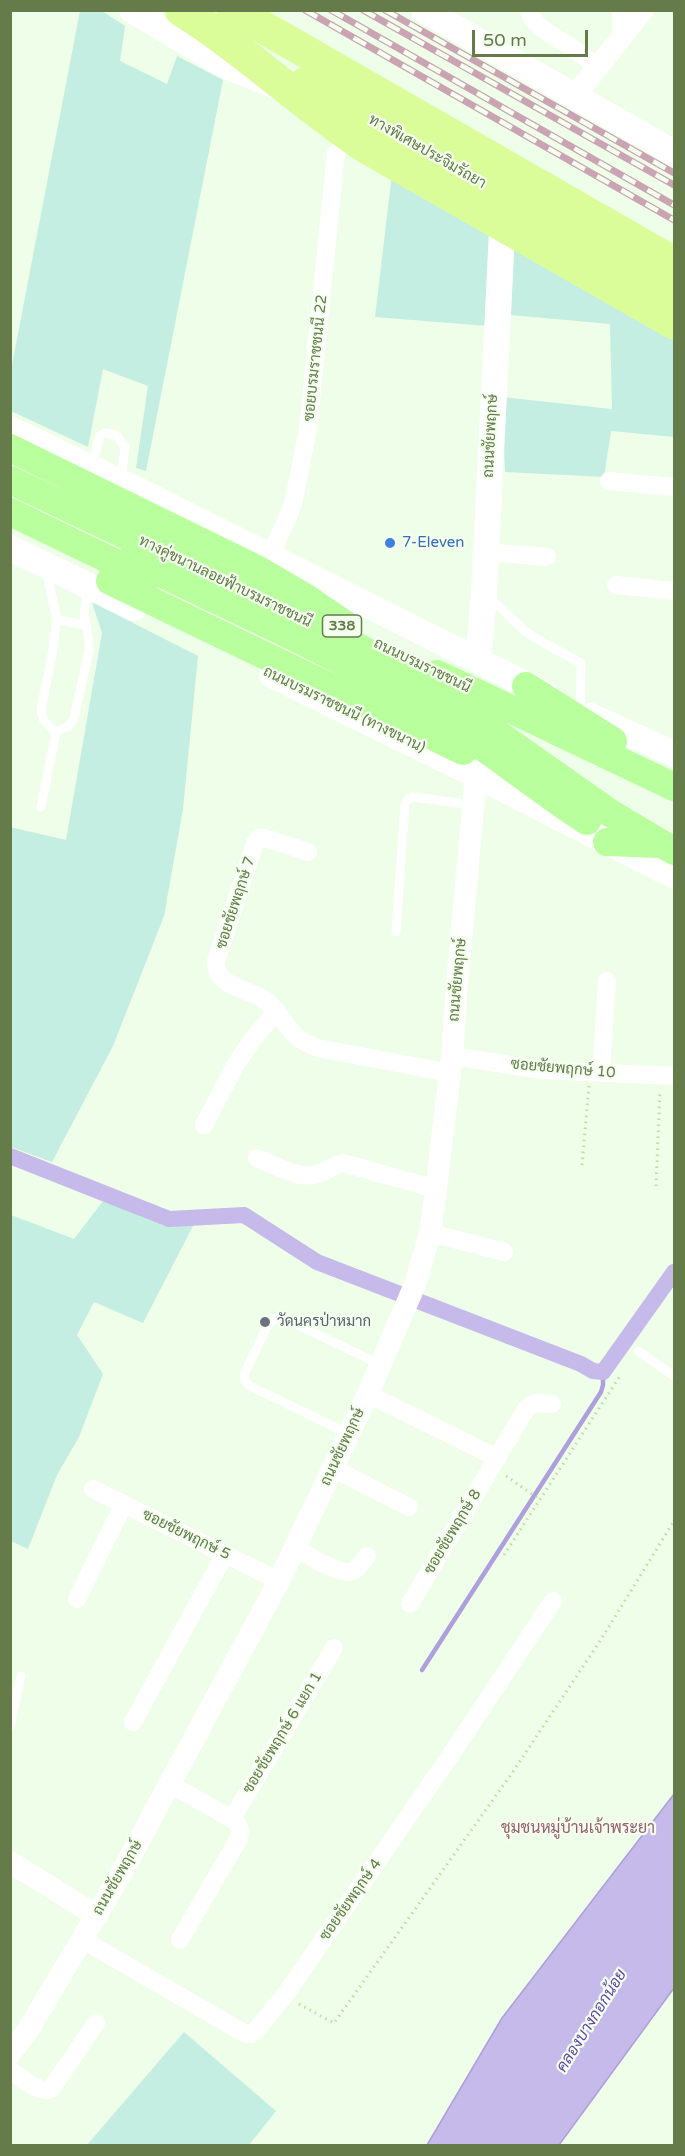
<!DOCTYPE html>
<html>
<head>
<meta charset="utf-8">
<style>
  body { margin:0 }
  #map { position:relative; width:685px; height:2156px; overflow:hidden; background:#eefee8; font-family:"Varela Round",sans-serif }
  canvas { display:block }
  .frame { position:absolute; inset:0; border:12px solid #657b49; pointer-events:none }
  .scale { position:absolute; left:472px; top:30px; width:116px; height:27px; box-sizing:border-box; border:3px solid #657b49; border-top:0; padding-left:8px; font-size:18px; line-height:21px; white-space:nowrap; color:#657b49; -webkit-text-stroke:4px #f4fff0; paint-order:stroke }
</style>
</head>
<body>
<div id="map">
<canvas width="685" height="2156"></canvas>
<div class="frame"></div>
<div class="scale">50 m</div>
</div>
<script>
const ctx = document.querySelector('canvas').getContext('2d');
ctx.lineJoin = 'round';
function fill(path, color) {
  ctx.fillStyle = color;
  ctx.fill(path, 'evenodd');
}
function strokePath(path, color, width, dash) {
  ctx.strokeStyle = color;
  ctx.lineWidth = width;
  ctx.lineCap = dash ? 'butt' : 'round';
  ctx.setLineDash(dash || []);
  ctx.stroke(path);
}
function label(font, color, halo, rows, align = 'center') {
  ctx.font = font + ' "Varela Round",Sarabun,sans-serif';
  ctx.lineWidth = 4.5;
  ctx.setLineDash([]);
  ctx.textBaseline = 'middle';
  ctx.strokeStyle = halo;
  ctx.fillStyle = color;
  for (const [text, x, y, turn = 0] of rows) {
    ctx.save();
    ctx.translate(x, y);
    ctx.rotate((+turn || 0) * Math.PI / 180);
    ctx.textAlign = isNaN(turn) ? turn : align;
    if (halo) ctx.strokeText(text, 0, 0);
    ctx.fillText(text, 0, 0);
    ctx.restore();
  }
}
fill(new Path2D(`
  M80,11H102L125,26L120,61L167,84L177,56L223,80L146,471L136,468L148,386L103,369L88,447L11,411V370Z
  M392,174L492,234L487,326L375,317Z
  M515,221L674,308V437L611,431L604,477L505,472L502,397L612,409L610,324L511,315Z
  M92,602L198,656L183,809L164,916L113,1046L52,1162L11,1147L10,827L66,840L102,633Z
  M103,1201L164,1226L194,1224L143,1323L94,1302L77,1335L103,1374L79,1437L57,1475L28,1549L11,1541V1215L74,1239Z
  M184,2032L276,2111L249,2145H87Z`), '#c4eee1');
const water = new Path2D(`
  M674,1794V1988L559,2145H427L502,2018Z`);
fill(water, '#c5baea');
strokePath(water, '#ae9fdd', 1.5);
strokePath(new Path2D(`
  M422,1670L601,1392L603,1385V1372`), '#ae9fdd', 4.5);
strokePath(new Path2D(`
  M10,1156L169,1219L244,1215L317,1262L581,1364L593,1371L603,1372L674,1272`), '#c5baea', 16);
strokePath(new Path2D(`
  M582,1165L589,1086
  M656,1186L660,1092
  M506,1476L539,1499
  M504,1555L620,1376
  M299,2004L334,2023L512,1773L600,1641L674,1521`), '#bfdc9f', 3, [1.5, 4.5]);
strokePath(new Path2D(`
  M92,465L100,436L104,433L116,435L125,447L121,480
  M49,569V584L56,614V624L53,649L41,710L44,721L56,732
  M486,596C502,606 512,622 528,633C544,644 563,653 581,663L580,711
  M56,619L85,625
  M56,732L69,726L74,719L89,650V641L84,616L88,588
  M41,807L56,732
  M396,932L405,804L408,799L413,797L474,805
  M638,1351L674,1376
  M349,1434L248,1385L245,1380L244,1374L268,1325L274,1319L281,1317L379,1364
  M10,1726L21,1676`), '#fff', 9);
strokePath(new Path2D(`
  M529,10C534,29 556,36 571,47C580,53 588,60 597,67
  M621,10V37
  M609,481L674,487
  M486,552L547,557
  M270,556L288,517L294,500L308,429L336,153
  M616,585L674,591
  M308,852L265,838H259L255,843L216,961C214,986 246,988 263,999C278,1008 284,1026 297,1037C303,1042 310,1045 318,1048L450,1073
  M452,1056L542,1070L674,1076
  M601,1073L607,981
  M204,1125L236,1064L253,1039L277,1011
  M257,1158C273,1164 295,1178 312,1175C324,1174 332,1165 343,1163L436,1189
  M430,1233L504,1252
  M368,1394L495,1457L496,1460
  M332,1468L409,1507
  M93,1489L279,1581
  M296,1549C308,1555 336,1573 349,1572C357,1572 362,1562 367,1556
  M77,1599L124,1504
  M410,1604L526,1409L534,1403L552,1404
  M133,1722L225,1554
  M170,1784L232,1819C240,1825 241,1829 239,1838L180,1940
  M232,1819L334,1648
  M83,1940L244,2033L250,2034L256,2030L285,1995L450,1756L553,1601
  M10,2070C21,2077 38,2094 51,2089L96,2023`), '#fff', 18);
strokePath(new Path2D(`
  M574,97L643,10
  M10,1862L97,1916
  M10,2054L28,2030L121,1874L279,1581L368,1394L416,1282L430,1233L436,1189L452,1056L457,984L476,775`), '#fff', 22);
strokePath(new Path2D(`
  M132,10L224,65L273,85
  M424,10L674,153
  M10,429L148,495L545,694
  M10,548L134,608
  M478,661L484,595L503,211
  M272,675L476,775L674,876
  M591,716L674,754`), '#fff', 26);
strokePath(new Path2D(`
  M10,448L257,569L305,597L343,623
  M10,480L287,612L356,646L428,685L610,813L674,851
  M10,512L147,578
  M131,559C229,607 330,650 423,707C480,741 531,785 587,821
  M110,581L463,751
  M437,674L674,787
  M526,686L613,741
  M607,842L657,844`), '#b9ff9e', 28);
strokePath(new Path2D(`
  M181,10C247,51 302,105 366,147L674,323
  M233,10L674,263
  M306,83L674,293`), '#dafd9a', 33);
const rail = new Path2D(`
  M305,10L674,220
  M331,10L674,205
  M363,10L674,185
  M385,10L674,173`);
strokePath(rail, '#caa4b2', 7);
strokePath(rail, '#f4fff0', 4.5, [14]);
for (const [x, y, r, color] of [
  [390,543,6,"#3f7fe0"],
  [265,1322,6,"#6b7280"]
]) {
  const dot = new Path2D();
  dot.arc(x, y, r, 0, 2 * Math.PI);
  ctx.fillStyle = color;
  ctx.fill(dot);
  strokePath(dot, '#f4fff0', 2);
}
for (const [x, y, w] of [
  [342,626,39]
]) {
  const box = new Path2D();
  box.roundRect(x - w / 2, y - 11, w, 22, 4.5);
  ctx.fillStyle = '#f4fff0';
  ctx.fill(box);
  strokePath(box, '#657b49', 1.5);
}
label('bold 14px', '#657b49', null, [
  ["338",342,626]
]);
label('15px', '#657b49', '#f4fff0', [
  ["ทางพิเศษประจิมรัถยา",427,152,30],
  ["ซอยบรมราชชนนี 22",316,358,-84],
  ["ถนนชัยพฤกษ์",491,436,-87],
  ["ทางคู่ขนานลอยฟ้าบรมราชชนนี",225,582,26],
  ["ถนนบรมราชชนนี",422,666,26],
  ["ถนนบรมราชชนนี (ทางขนาน)",344,710,26],
  ["ซอยชัยพฤกษ์ 7",236,903,-72],
  ["ถนนชัยพฤกษ์",458,980,-85],
  ["ซอยชัยพฤกษ์ 10",563,1069,5],
  ["ถนนชัยพฤกษ์",343,1447,-65],
  ["ซอยชัยพฤกษ์ 8",453,1532,-59],
  ["ซอยชัยพฤกษ์ 5",186,1535,26],
  ["ซอยชัยพฤกษ์ 6 แยก 1",283,1733,-59],
  ["ถนนชัยพฤกษ์",118,1878,-60],
  ["ซอยชัยพฤกษ์ 4",351,1900,-55]
]);
label('15px', '#366cbe', '#f4fff0', [
  ["7-Eleven",402,543]
], 'left');
label('15px', '#5b616d', '#f4fff0', [
  ["วัดนครป่าหมาก",277,1322]
], 'left');
label('16px', '#98606e', '#f4fff0', [
  ["ชุมชนหมู่บ้านเจ้าพระยา",578,1829]
]);
label('italic 16px', '#6148a7', '#f4fff0', [
  ["คลองบางกอกน้อย",592,2021,-58]
]);
</script>
</body>
</html>
